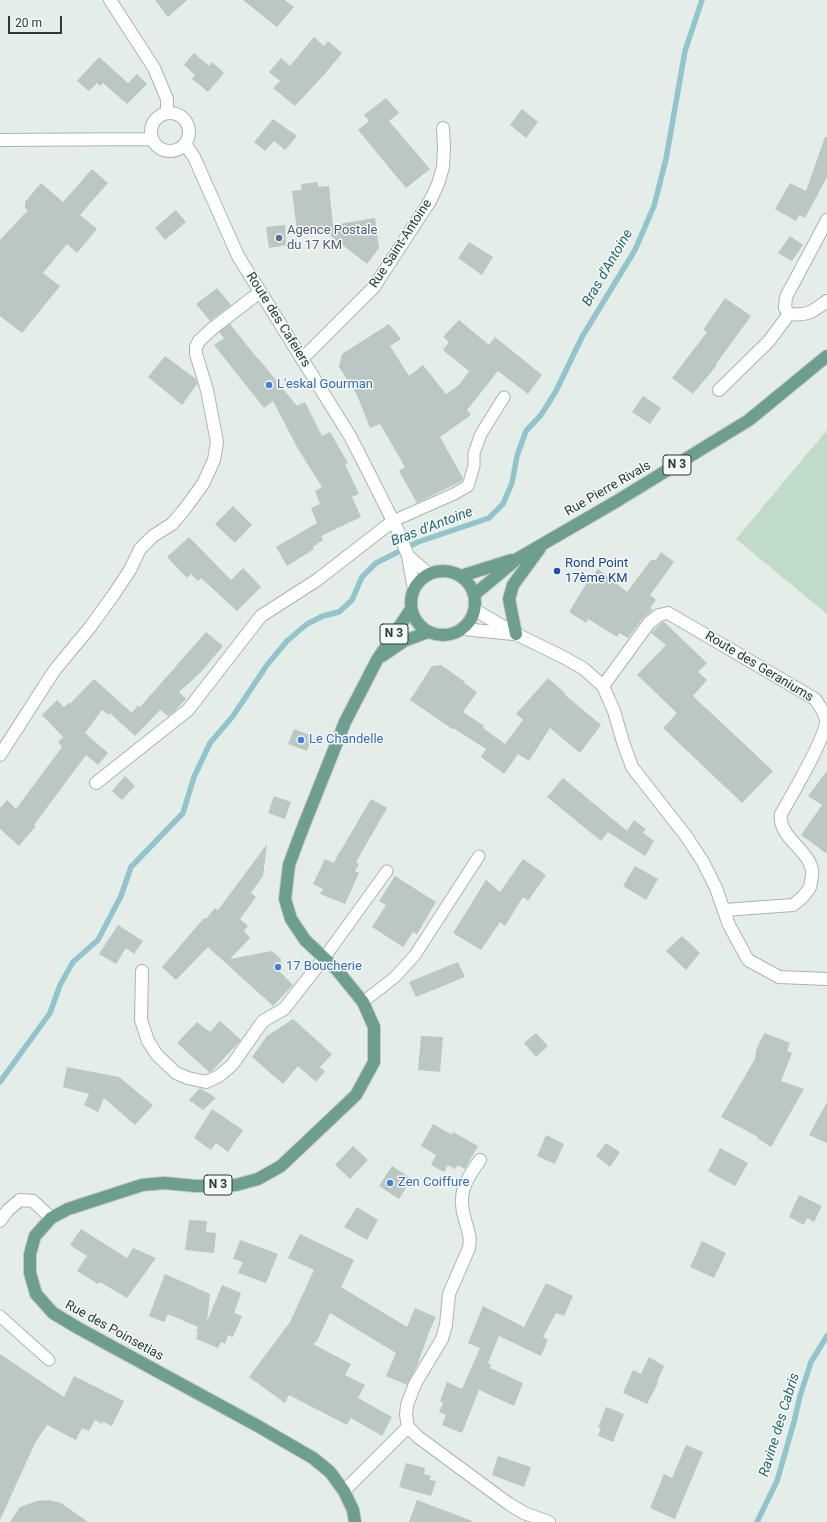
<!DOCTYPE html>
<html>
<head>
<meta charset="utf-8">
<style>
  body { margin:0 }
  #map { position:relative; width:827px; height:1522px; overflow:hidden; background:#e5ede9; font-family:Roboto,sans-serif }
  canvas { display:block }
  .scale { position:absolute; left:8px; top:16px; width:54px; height:18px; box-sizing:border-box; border:2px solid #253d36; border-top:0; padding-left:5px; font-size:12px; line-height:14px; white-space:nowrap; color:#253d36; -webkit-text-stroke:3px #f5f9f7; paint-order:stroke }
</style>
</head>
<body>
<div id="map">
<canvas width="827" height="1522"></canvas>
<div class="scale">20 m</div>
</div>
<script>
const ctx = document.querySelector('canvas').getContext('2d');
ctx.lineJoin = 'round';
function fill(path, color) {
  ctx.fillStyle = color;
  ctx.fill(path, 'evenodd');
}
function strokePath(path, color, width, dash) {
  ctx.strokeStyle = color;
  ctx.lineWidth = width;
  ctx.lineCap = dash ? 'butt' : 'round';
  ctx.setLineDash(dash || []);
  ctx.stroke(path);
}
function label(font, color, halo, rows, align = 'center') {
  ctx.font = font + ' Roboto,sans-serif';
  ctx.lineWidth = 3;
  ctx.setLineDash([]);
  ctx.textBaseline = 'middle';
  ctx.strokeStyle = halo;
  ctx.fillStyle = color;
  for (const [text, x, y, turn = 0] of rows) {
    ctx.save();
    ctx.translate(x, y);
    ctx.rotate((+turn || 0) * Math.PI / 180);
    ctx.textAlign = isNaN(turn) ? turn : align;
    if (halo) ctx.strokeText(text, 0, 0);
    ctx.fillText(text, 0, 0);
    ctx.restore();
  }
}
fill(new Path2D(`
  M827,430V614L736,539Z`), '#c0dbc7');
strokePath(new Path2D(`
  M0,1082L50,1013L60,985L73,962L98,940L121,896L131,867L183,813L194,777L210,743L233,716L267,665L287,641L307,624L323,616L339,612L352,600L362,577L376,563L418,542L489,518L503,504L512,483L517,456L526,431L541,415L556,391L582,337L635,250L654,206L666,159L685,51L702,0
  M757,1522L777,1481L794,1422L800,1396L811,1362L827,1336`), '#92c4cc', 5.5);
fill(new Path2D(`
  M155,0H187L168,17Z
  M243,0H285L294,7L277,27Z
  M314,37L324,46L328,41L342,53L324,75L295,106L273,88L280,81L269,72L281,58L290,66Z
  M194,53L209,66L212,62L224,73L208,92L192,79L195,75L184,65Z
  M99,57L128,83L137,74L147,84L127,104L103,83L100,86L97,83L89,91L77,81Z
  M386,98L399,113L389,121L430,169L406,188L358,130L369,121L364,115Z
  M522,109L538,122L526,138L510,125Z
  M273,119L297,136L285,150L274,141L265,151L254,142Z
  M825,137H827V177L805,218L799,215L796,221L775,209L790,183L806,191Z
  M92,169L108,183L80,215L97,229L77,253L67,244L43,273L60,286L22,333L0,316V240L28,210L25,208V202L41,183L63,202Z
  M318,182V187L329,186L333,225L375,218L379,248L367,264L322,229L297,231L292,191L302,190L301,184Z
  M176,210L186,222L165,240L155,228Z
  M285,225L286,245L269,248L266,227Z
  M790,236L803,245L792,261L778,253Z
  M469,242L493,257L482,275L458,258Z
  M217,288L231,305L210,321L196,304Z
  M725,298L751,316L716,364L717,365L693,394L672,378L707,332L703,330Z
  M459,320L489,345L495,337L542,375L528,394L498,371L467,410L471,415L440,437L463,478L462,481L417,503L399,471L405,467L380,424L370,428L357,395L339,367L342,354L389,324L401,339L390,346L409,376L423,365L446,394L459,385L469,371L443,350L449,342L443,337Z
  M230,324L257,358H258L297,406L305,402L322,436L330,432L348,463L345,464L359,494L352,497L361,517L321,536L323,540L313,547L314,549L287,566L276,547L317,523L311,508L320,504L315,491L322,487L298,449L273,401L264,408L214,345L224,338L219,332Z
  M165,356L196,379L197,384L182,405L148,377Z
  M643,396L661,408L650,424L632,412Z
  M233,506L252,525L235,543L215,524Z
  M189,537L231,580L243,568L261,587L237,611L201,578L198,581L191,574L187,578L167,557Z
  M661,552L674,562L650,595L656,600L650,608L653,610L643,618L628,638L619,633L617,637L588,619L586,623L569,612L586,584L598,569L627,592L651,560H656Z
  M662,622H664L707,663L698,672L707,680L693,696L773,771L742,803L663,728L677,713L637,675L666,645L651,633Z
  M206,632L223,646L201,672L179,692L186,699L175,711L168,716L160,710L135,736L110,713L109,715L102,710L85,733L108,753L98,765L86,755L34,825L36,826L19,846L0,829V808L7,800L16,809L62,747L58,742L63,737L42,715L57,700L64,707L69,703L70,704L94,679L132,713L138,705L140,707Z
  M441,665L465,682L464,683L477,692L463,712L484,726L483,728L505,744L523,720L516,714L548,678L565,693L564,694L601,725L580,753L550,728L529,761L518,754L504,774L481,757L486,749L453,728L452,729L410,700L432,666Z
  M294,729L312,736L307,751L288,744Z
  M827,771V854L801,835L822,805L808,796Z
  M125,776L135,786L122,800L112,791Z
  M563,778L627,831L634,820L646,829L643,833L654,841L645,856L608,832L601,841L547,797Z
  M274,796L291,802L285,819L268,813Z
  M371,799L387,808L356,862L359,864L355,871L359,873L345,904L320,894L323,889L313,884L325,859L334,863L339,852H340Z
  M267,844L263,876L251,893L256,897L240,919L248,926L244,931L250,938L230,959L272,951L281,959L280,972L293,985L273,1006L208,947L176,980L162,967L204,918L206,919L215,908L218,910Z
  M523,859L546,875L528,901L523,897L505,926L500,922L481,950L453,933L486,880L500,892Z
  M635,866L658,879L646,900L623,886Z
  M395,876L436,902L417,934L413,932L403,947L372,927L386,905L379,901Z
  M118,925L143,941L134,954L126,948L116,964L99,954Z
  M682,936L700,953L686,970L666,951Z
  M458,962L465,977L416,997L409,982Z
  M293,1019L332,1054L320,1067L325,1071L316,1082L298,1066L283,1084L252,1057L267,1036Z
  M220,1021L241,1040L212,1071L209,1072L177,1043L197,1022L210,1032Z
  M536,1033L548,1046L536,1057L524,1043Z
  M765,1033L790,1043L787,1051L792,1053L781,1081L804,1089L771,1147L757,1138L758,1137L721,1117L755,1059L756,1051L760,1041Z
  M421,1036L443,1037L440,1072L418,1070Z
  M67,1067L119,1077L153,1105L135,1125L104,1098L98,1112L84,1105L89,1094L63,1087Z
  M200,1088L216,1098L203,1110L189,1100Z
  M827,1102V1143L809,1135Z
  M212,1109L243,1130L228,1152L216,1143L211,1150L194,1138Z
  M433,1124L452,1135L453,1132L478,1146L465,1169L458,1165L455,1169L448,1165L444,1172L431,1165L436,1155L421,1146Z
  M546,1135L564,1144L555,1164L537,1156Z
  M606,1143L620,1152L610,1167L596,1156Z
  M353,1146L368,1160L350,1179L335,1165Z
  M720,1148L748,1163L735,1186L708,1171Z
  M392,1166L412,1179L399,1199L379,1186Z
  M799,1195L822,1206L814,1222L807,1218L804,1225L789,1217Z
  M357,1207L378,1220L367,1240L344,1227Z
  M189,1220L207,1221L206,1232L216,1233L214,1253L185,1250Z
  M81,1229L127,1258L133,1248L156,1258L127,1298L100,1282L98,1284L77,1271L87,1256L70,1245Z
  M300,1234L354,1260L341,1287L407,1327L415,1308L436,1317L429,1332L417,1366L407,1385L386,1376L396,1353L330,1313L317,1341L313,1344L351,1364L345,1375L365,1385L358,1398L392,1417L382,1436L351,1418L347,1425L289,1395L285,1403L249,1377L290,1322L314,1270L288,1258Z
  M240,1240L278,1254L266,1283L238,1273L243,1262L233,1259Z
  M702,1241L726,1253L714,1278L690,1267Z
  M165,1274L210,1294L207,1322L222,1285L241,1293L234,1313L242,1316L233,1337L228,1335L225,1344L221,1342L218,1348L196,1339L198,1333L196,1332L198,1327L168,1314L164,1322L149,1316Z
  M546,1283L573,1296L564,1316L556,1313L543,1337L548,1340L541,1356L499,1336L488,1363L491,1365L490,1368L523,1383L514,1406L479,1390L462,1433L442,1425L446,1415L439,1412L443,1403L440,1401L447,1382L462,1389L480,1348L468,1343L483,1306L524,1327Z
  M0,1354L64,1397L74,1376L124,1401L112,1426L103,1422L102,1424L95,1420L89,1431L82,1428L76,1440L47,1425L35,1443L0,1520Z
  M649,1357L664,1366L657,1382L658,1383L647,1404L623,1393L633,1370L641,1374Z
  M606,1407L624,1414L613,1442L598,1436L601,1428H598Z
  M686,1445L703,1452L675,1519L650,1508L664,1474L672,1478Z
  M498,1456L531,1467L524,1487L492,1475Z
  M406,1463L425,1468L424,1474L431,1476L429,1480L436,1481L431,1496L399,1487Z
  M49,1500L61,1503L88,1522H10L20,1507L37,1501Z
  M417,1500L472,1521V1522H409Z`), '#bac7c2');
const lane = new Path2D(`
  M393,521L454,494L468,486L474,466V453L481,434L504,397
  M324,958L387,871
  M363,1002L395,977L415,955L479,856
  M0,1316L49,1360`);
const street = new Path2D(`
  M827,220L786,297L785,308L789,314C808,316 812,312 827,301
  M301,357L308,353L374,287L430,201L438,184L443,167L444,147L443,128
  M719,390L769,341L789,314
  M475,610L516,634L565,658L584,669L603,686L614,711L623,742L632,767L686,836L703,862L716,888L729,925L748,960L779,977L827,979
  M463,629L513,634
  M603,686L649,623L659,615L668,613L815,699C819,705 825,713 826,720C827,736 790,798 781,814C777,841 820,853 811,881C811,884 810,888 808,890C805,896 798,901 793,905L724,910
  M0,755L54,671L91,626L114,594L130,570L140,549L153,536L172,524L184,510L203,484L214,460L217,442L207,390L196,354V347L199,341L213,328L260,292
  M96,783L188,710L261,616L317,580L393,521
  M142,971L141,1020L148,1041L157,1055L176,1073L188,1078L206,1082L219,1076L232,1065L263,1021L284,1009L324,958
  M480,1160C465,1181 457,1193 465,1220C468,1230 471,1237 469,1248L449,1294L446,1325L442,1339L415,1384L407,1405L406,1415L408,1427L418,1437L509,1504L524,1513L549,1522
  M0,1221L8,1210L20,1200L33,1201L51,1218
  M344,1491L408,1427`);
const secondary = new Path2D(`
  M110,0L154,68L167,99V113
  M151 132a19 19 0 1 1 38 0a19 19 0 1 1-38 0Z
  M0,140L152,139
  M185,144L194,157L238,256L350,436L372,479L399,533L408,556L414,589
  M408,556L429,574`);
const primary = new Path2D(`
  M411 603a32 32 0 1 1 64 0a32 32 0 1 1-64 0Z
  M461,576L512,560
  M475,594L517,559L617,501L749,420L827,356
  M516,634L509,599L513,585L540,548
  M382,656L404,641L428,632
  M355,1522L353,1510L344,1491L330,1472L313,1458L256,1425L78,1328L53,1313L36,1294L30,1273V1254L35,1236L51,1218L68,1209L142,1185L164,1183L196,1186L236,1185L258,1179L281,1166L356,1095L374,1062V1027L363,1002L337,970L305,940L291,919L285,899L289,865L300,835L345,722L377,660L411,609`);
strokePath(lane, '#a8b5b0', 13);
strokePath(street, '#a8b5b0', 14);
strokePath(secondary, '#a4b7b0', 14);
strokePath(primary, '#c2c9c7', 14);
strokePath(lane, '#fff', 11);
strokePath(street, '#fff', 12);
strokePath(secondary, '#fff', 12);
strokePath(primary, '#6d9e90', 12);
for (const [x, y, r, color] of [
  [279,238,4,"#5c6f8a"],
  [269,385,4,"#3f7fe0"],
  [557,571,4,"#1a4fb4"],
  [301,740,4,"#3f7fe0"],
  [278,967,4,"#3f7fe0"],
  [390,1183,4,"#3f7fe0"]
]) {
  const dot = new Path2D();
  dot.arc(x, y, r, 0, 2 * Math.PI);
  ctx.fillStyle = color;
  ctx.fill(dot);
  strokePath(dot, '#f5f9f7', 1.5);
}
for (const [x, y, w] of [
  [677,465,28],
  [394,634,28],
  [218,1185,28]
]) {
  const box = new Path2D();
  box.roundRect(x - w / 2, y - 10, w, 20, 3);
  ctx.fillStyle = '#f5f9f7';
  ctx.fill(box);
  strokePath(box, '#253d36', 1);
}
label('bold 12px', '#253d36', null, [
  ["N 3",677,465],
  ["N 3",394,634],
  ["N 3",218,1185]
]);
label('13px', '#4e5e75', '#f5f9f7', [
  ["Agence Postale",287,231],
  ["du 17 KM",287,246]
], 'left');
label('13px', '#253d36', '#f5f9f7', [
  ["Rue Saint-Antoine",401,244,-57],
  ["Route des Cafeiers",278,320,58],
  ["Rue Pierre Rivals",608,489,-30],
  ["Route des Geraniums",759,667,31],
  ["Rue des Poinsetias",114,1331,29]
]);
label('13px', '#366cbe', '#f5f9f7', [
  ["L'eskal Gourman",277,385],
  ["Le Chandelle",309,740],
  ["17 Boucherie",286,967],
  ["Zen Coiffure",398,1183]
], 'left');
label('13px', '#164399', '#f5f9f7', [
  ["Rond Point",565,564],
  ["17ème KM",565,579]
], 'left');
label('italic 14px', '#256873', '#f5f9f7', [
  ["Bras d'Antoine",608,268,-60],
  ["Bras d'Antoine",432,527,-21],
  ["Ravine des Cabris",780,1425,-73]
]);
</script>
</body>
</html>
